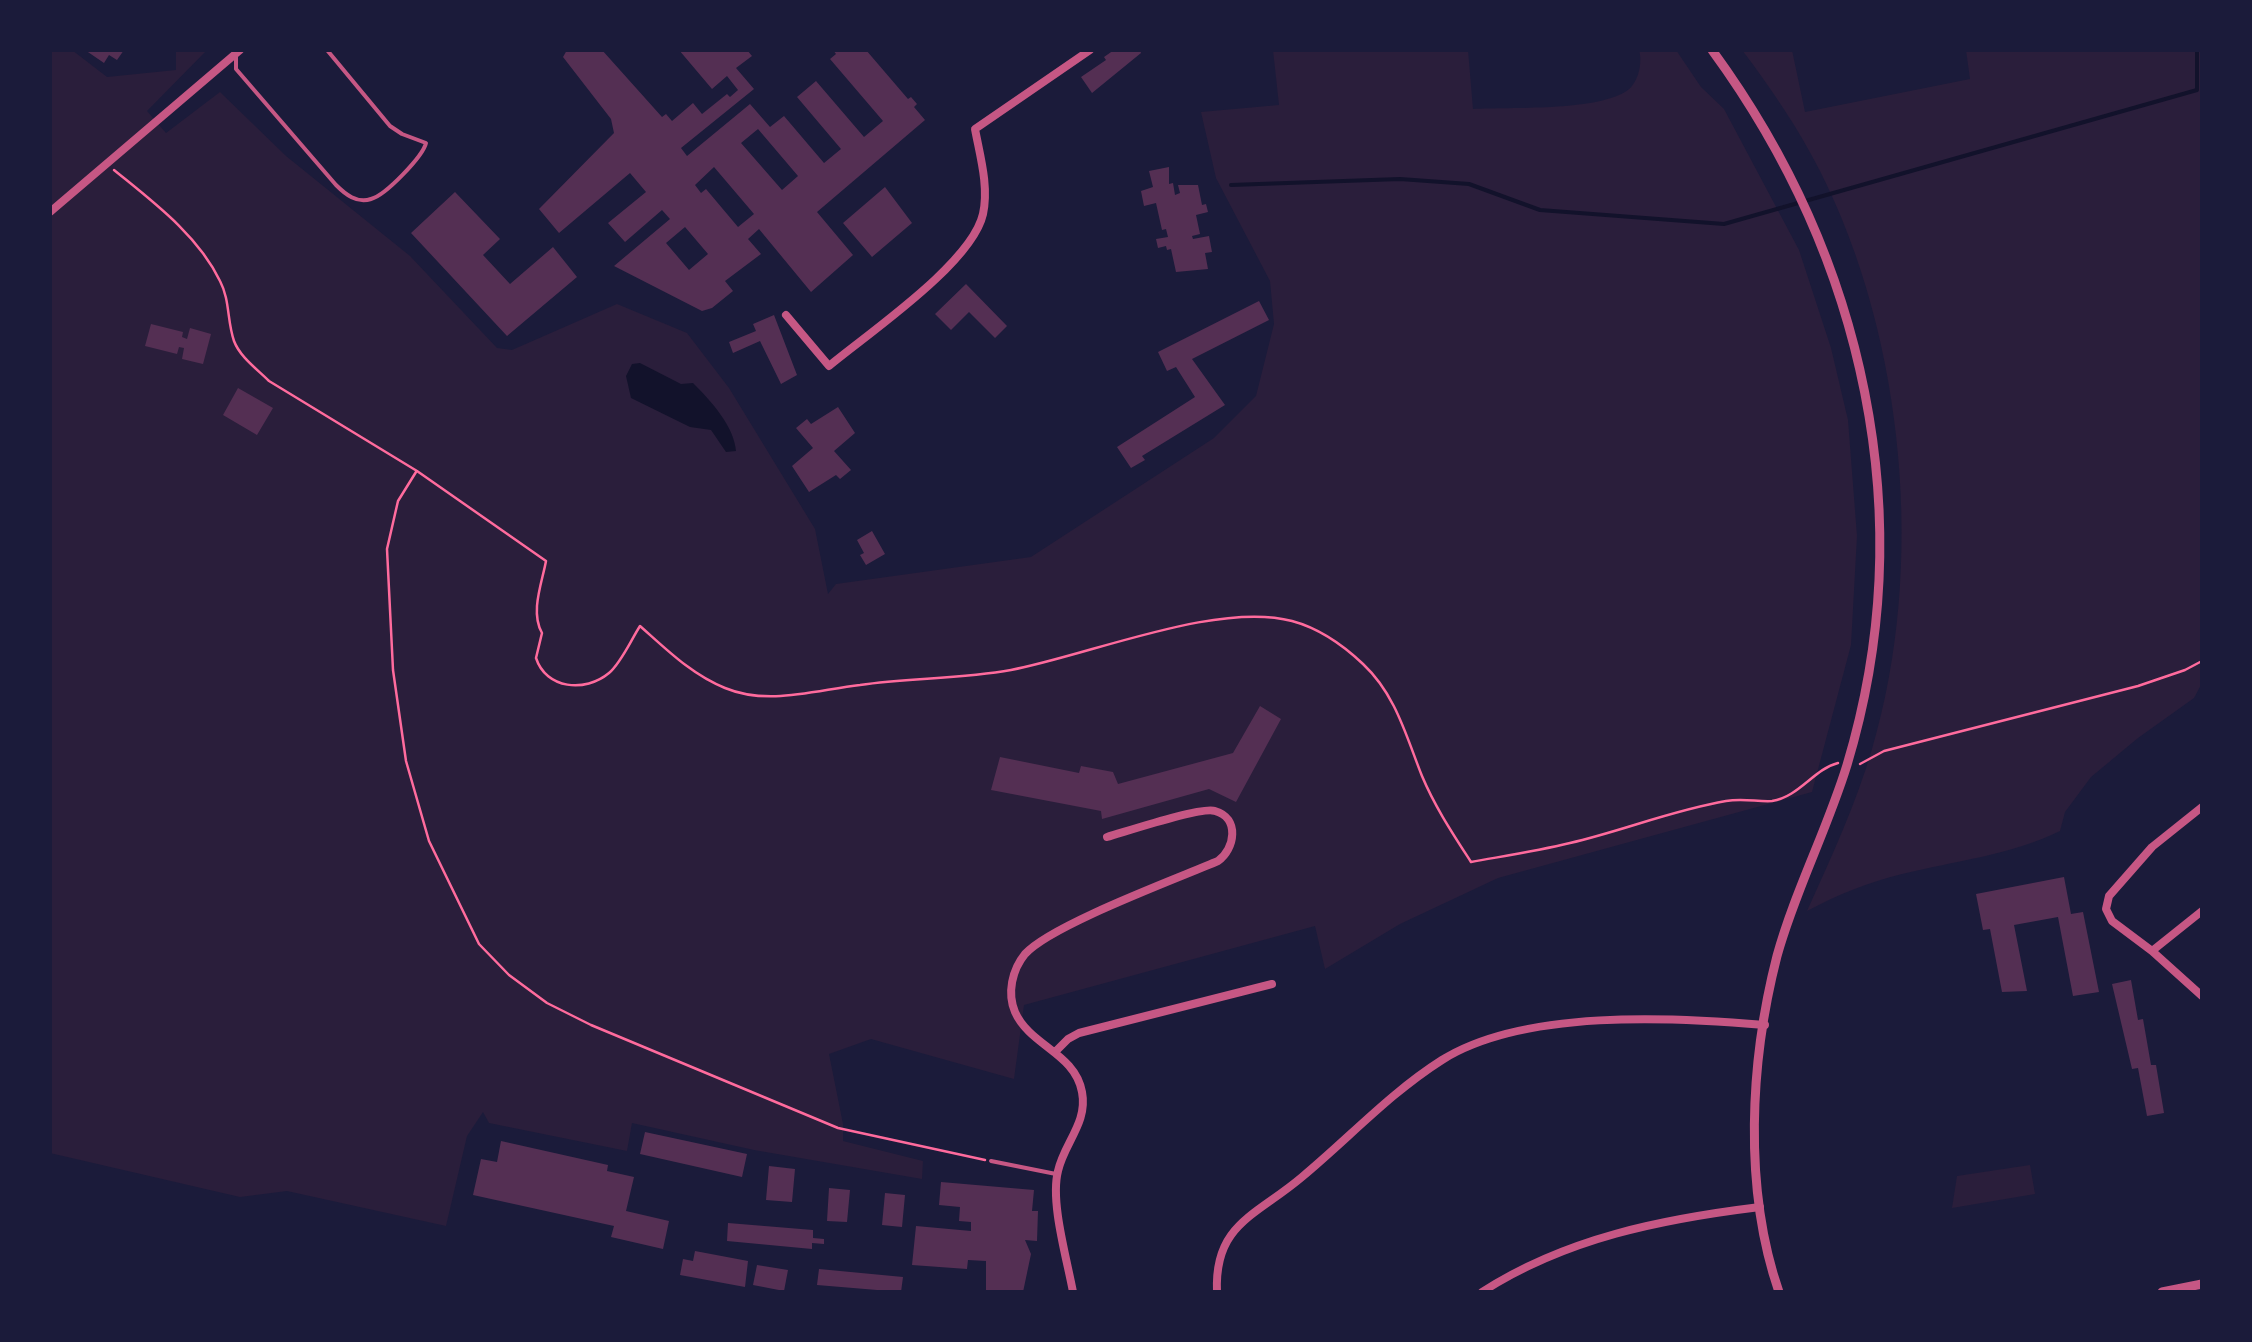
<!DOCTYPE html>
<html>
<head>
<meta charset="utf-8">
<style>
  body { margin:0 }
  #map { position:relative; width:2252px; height:1342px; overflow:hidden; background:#1b1b3a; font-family:"Asap Condensed",sans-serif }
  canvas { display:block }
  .frame { position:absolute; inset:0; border:52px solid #1b1b3a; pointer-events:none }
</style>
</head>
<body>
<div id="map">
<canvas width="2252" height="1342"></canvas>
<div class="frame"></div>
</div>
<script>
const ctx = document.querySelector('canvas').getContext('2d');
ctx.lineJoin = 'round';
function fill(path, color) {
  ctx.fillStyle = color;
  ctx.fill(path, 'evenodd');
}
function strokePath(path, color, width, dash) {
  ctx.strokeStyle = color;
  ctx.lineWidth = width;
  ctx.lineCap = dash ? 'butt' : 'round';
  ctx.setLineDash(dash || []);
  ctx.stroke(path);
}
fill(new Path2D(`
  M50,50H72L107,77L176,70V50H207L147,111L166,133L220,92L286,156L410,256L497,348L512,350L617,304L687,333L729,388L815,529L828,594L836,584L1031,557L1214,438L1256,396L1274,324L1270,281L1216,178L1201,112L1279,105L1273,50H1468L1473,109C1512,107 1593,111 1625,92C1638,85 1643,63 1639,50H1676L1701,87L1724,109L1799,250L1831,348L1848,420L1857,536L1851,645L1812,792L1498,878L1400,924L1325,969L1315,926L1024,1005L1014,1079L871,1039L829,1054L843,1124V1141L923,1161L922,1179L754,1150L632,1123L627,1151L489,1123L483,1112L467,1136L446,1226L287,1191L240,1197L50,1153Z
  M1742,50H1792L1805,112L1970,79L1966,50H2202V683L2194,698L2138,738L2091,777L2065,812L2060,831C2011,855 1955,861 1902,874C1869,882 1837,895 1807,911C1831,858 1856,804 1872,749C1926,568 1905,339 1820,171C1798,128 1771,88 1742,50Z
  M2030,1165L2035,1194L1952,1208L1957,1176Z`), '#2a1e3b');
fill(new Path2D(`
  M640,363L681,384L693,383C711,401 734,426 736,451L726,452L711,430L690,427L631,398L626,376L632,364Z`), '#12122b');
strokePath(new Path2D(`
  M1231,185L1400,179L1469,184L1540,210L1724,224L2197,90V50`), '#12122b', 4);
fill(new Path2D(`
  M85,50H124L117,60L109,55L104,63Z
  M567,50H602L662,117L666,114L672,121L693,103L702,114L727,94L730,97L738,90L727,76L712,89L679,50H747L752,56L736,68L754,89L681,148L687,156L750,104L770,127L784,116L824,163L841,149L797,97L816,81L864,137L883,121L830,59L836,54L833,50H866L908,99L911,97L917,104L914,107L925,120L817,212L853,255L811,292L759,229L748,239L761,254L725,281L733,291L712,308L702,311L614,266L670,219L662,210L625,242L608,223L646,192L630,173L559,233L539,209L614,133L611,119L563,57ZM758,129L798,176L782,190L741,143ZM714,167L754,214L738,227L706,189L701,193L695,185ZM685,227L708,254L689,270L666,243Z
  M1114,50H1140L1141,53L1092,93L1081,77L1106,60L1104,57Z
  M1169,167V184L1173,183L1175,195L1180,193L1178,185H1198L1202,205L1206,204L1208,212L1196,215L1200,234L1192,236L1193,239L1209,236L1212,252L1205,253L1208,269L1176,272L1171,249L1167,250L1166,246L1158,248L1156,239L1168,237L1166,229L1162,230L1156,203L1144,206L1141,191L1153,187L1149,171Z
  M885,187L912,223L872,257L843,223Z
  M455,192L500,239L483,255L510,284L553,247L577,277L507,336L411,233Z
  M966,284L1007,326L995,338L969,312L951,330L935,314Z
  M1259,301L1269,320L1192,359L1225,405L1142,456L1145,460L1131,468L1117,447L1195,397L1176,367L1167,371L1158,352Z
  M774,315L797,375L781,384L760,341L733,353L729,342L756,331L753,324Z
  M151,324L183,332L182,337L187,339L190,328L211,334L203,364L182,359L184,348L179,347L177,354L145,346Z
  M238,388L273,408L257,435L223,415Z
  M838,407L855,433L834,451L851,470L840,479L836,475L809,492L792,466L813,448L796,428L807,419L811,424Z
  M872,531L885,554L866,565L860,555L864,553L857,540Z
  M1260,706L1281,719L1236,802L1209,789L1102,819L1101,811L991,790L1000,757L1079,773L1081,766L1113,772L1118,784L1233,753Z
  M2064,877L2071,914L2083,912L2099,992L2073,996L2058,917L2014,925L2027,991L2002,992L1990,929L1983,930L1976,894Z
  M2131,980L2138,1020L2143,1019L2151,1065H2156L2164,1113L2147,1116L2138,1068L2132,1069L2112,984Z
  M645,1132L747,1154L742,1177L640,1154Z
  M501,1141L608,1165L607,1171L634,1177L626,1211L669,1221L663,1249L611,1237L614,1226L473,1195L481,1159L497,1162Z
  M769,1166L795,1169L792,1202L766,1200Z
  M941,1182L1034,1190L1032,1211H1038L1037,1241L1025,1240L1031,1254L1023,1292L986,1291V1261L968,1260L967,1269L912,1265L916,1226L971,1231V1222L959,1221L960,1207L939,1205Z
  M829,1188L850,1190L847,1222L827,1221Z
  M885,1193L905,1195L902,1227L882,1225Z
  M728,1223L813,1230V1238L824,1239V1244L812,1243V1249L727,1241Z
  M695,1251L748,1261L745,1287L680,1275L683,1259L693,1261Z
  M757,1265L788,1270L784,1291L753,1285Z
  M819,1269L903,1277L901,1292L817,1285Z`), '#542f53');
strokePath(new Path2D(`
  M114,170C152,201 198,235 220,281C230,300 227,321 234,341C240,357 257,369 269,381L417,471L546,561C542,583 530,612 542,633L536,658C546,689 585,693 609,673C621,663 631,640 640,626C666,649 692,675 725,688C768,706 816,690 860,685C910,678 961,679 1011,670C1090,655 1217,601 1292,621C1318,628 1343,645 1363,664C1396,695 1406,736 1422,776C1435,807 1453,834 1471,862C1504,856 1537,851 1570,843C1622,831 1673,810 1726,801C1743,798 1758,802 1772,801C1799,797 1814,769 1838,763
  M416,472L398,501L387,549L393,670L406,761L429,841L479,944L509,975L547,1003L591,1025L838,1128L985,1160
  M1860,764L1884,751L2138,686L2185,670L2202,661`), '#ff6b9d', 2.5);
strokePath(new Path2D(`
  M236,55V69L336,185C345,194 357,204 371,199C386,195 423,156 426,143L402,134L390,126L327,50
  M991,1161L1056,1174`), '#c65784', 4);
strokePath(new Path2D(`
  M50,212L240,50
  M786,315L829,366C870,332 972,263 983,214C989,186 980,156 975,129L1090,50
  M2202,807L2152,847L2109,896L2106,909L2112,921L2152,951L2202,996
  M2152,951L2202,911
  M1055,1052L1068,1039L1079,1033L1272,984
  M1073,1292C1067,1259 1050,1202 1058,1171C1064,1143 1088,1123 1082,1092C1075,1053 1030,1046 1015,1012C1007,993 1012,970 1025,954C1051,925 1176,879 1218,861C1235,849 1240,818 1215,811C1202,806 1125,832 1107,837
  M1217,1292C1214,1224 1256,1216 1302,1177C1349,1138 1390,1093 1442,1060C1523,1009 1673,1017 1765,1025
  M1482,1292C1566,1238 1662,1219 1760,1207`), '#c65784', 8);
strokePath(new Path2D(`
  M1712,50C1864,258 1922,516 1847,765C1827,830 1795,891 1777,956C1750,1061 1743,1188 1779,1292
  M2162,1292L2202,1284`), '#c65784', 9);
</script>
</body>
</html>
